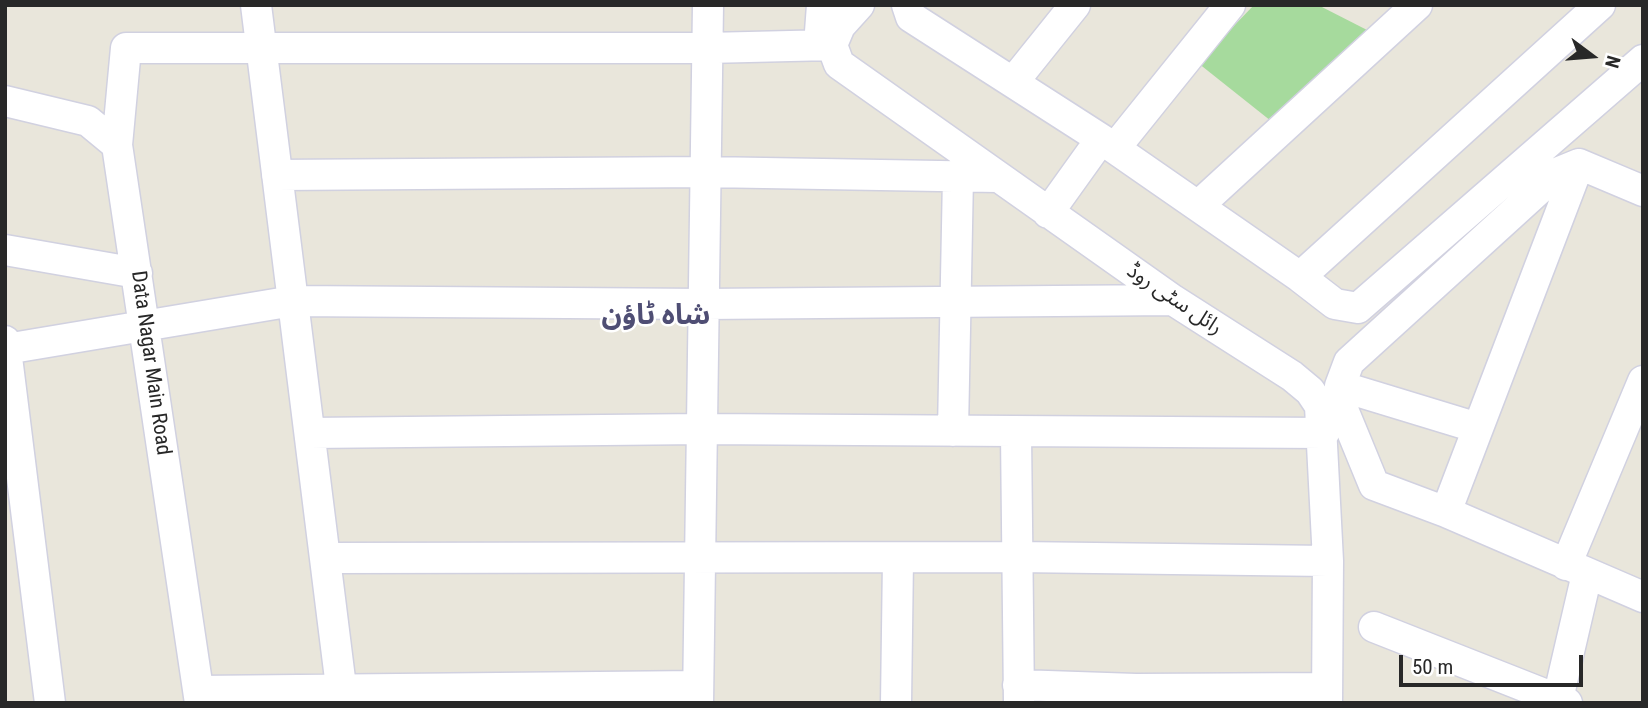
<!DOCTYPE html>
<html>
<head>
<meta charset="utf-8">
<style>
  body { margin:0 }
  #map { position:relative; width:1648px; height:708px; overflow:hidden; background:#e9e6db; font-family:"Roboto Condensed",sans-serif }
  canvas { display:block }
  .frame { position:absolute; inset:0; border:7px solid #282828; pointer-events:none }
  .north { position:absolute; left:1557px; top:21px; width:70px; height:70px; -webkit-text-stroke:5px #fff; paint-order:stroke; rotate:106deg; font-size:19px; font-weight:700; line-height:28px; text-align:center; color:#282828 }
  .north::after { content:''; display:block; margin:auto; width:24px; height:32px; background:#282828; clip-path:polygon(50% 0,100% 100%,50% 72%,0 100%) }
  .scale { position:absolute; left:1399px; top:655px; width:184px; height:32px; box-sizing:border-box; border:4px solid #282828; border-top:0; padding-left:9px; font-size:21px; line-height:24px; white-space:nowrap; color:#282828; -webkit-text-stroke:5px #fff; paint-order:stroke }
</style>
</head>
<body>
<div id="map">
<canvas width="1648" height="708"></canvas>
<div class="frame"></div>
<div class="north">N</div>
<div class="scale">50 m</div>
</div>
<script>
const ctx = document.querySelector('canvas').getContext('2d');
ctx.lineJoin = 'round';
function fill(path, color) {
  ctx.fillStyle = color;
  ctx.fill(path, 'evenodd');
}
function strokePath(path, color, width, dash) {
  ctx.strokeStyle = color;
  ctx.lineWidth = width;
  ctx.lineCap = dash ? 'butt' : 'round';
  ctx.setLineDash(dash || []);
  ctx.stroke(path);
}
function label(font, color, halo, rows, align = 'center') {
  ctx.font = font + ' "Roboto Condensed","Noto Sans Arabic",sans-serif';
  ctx.lineWidth = 5;
  ctx.setLineDash([]);
  ctx.textBaseline = 'middle';
  ctx.strokeStyle = halo;
  ctx.fillStyle = color;
  for (const [text, x, y, turn = 0] of rows) {
    ctx.save();
    ctx.translate(x, y);
    ctx.rotate((+turn || 0) * Math.PI / 180);
    ctx.textAlign = isNaN(turn) ? turn : align;
    if (halo) ctx.strokeText(text, 0, 0);
    ctx.fillText(text, 0, 0);
    ctx.restore();
  }
}
fill(new Path2D(`
  M1254,5H1318L1369,31L1271,121L1198,63Z`), '#a6da9d');
const minor = new Path2D(`
  M256,5L343,703
  M859,5L840,26L832,45L839,64L1173,300L1292,376L1310,391L1320,406L1328,561L1327,703
  M907,5L911,17L1101,139
  M819,45L822,5
  M1014,81L1075,5
  M5,101L88,121L117,145L200,703
  M117,145L126,48H707L832,45
  M1115,148L1230,5
  M277,175L706,172L997,177
  M1643,191L1579,164L1557,173L1349,362L1340,386L1344,412L1374,485L1446,512L1643,597
  M1198,206L1417,5
  M1048,213L1101,139L1300,277L1600,5
  M5,250L137,273
  M1300,277L1335,304L1358,308L1643,60
  M5,341L50,703
  M6,349L293,301L704,304L1173,300
  M1340,386L1478,428
  M953,431L958,176
  M310,433L702,429L1324,433
  M1016,434L1019,703
  M1446,512L1579,164
  M325,558L1017,557L1328,561
  M1566,565L1643,381
  M1374,627L1567,703
  M1018,685L1136,689
  M199,691L698,686
  M698,703L708,5
  M896,703L898,559
  M1136,703V689L1327,688
  M1557,703L1587,574`);
strokePath(minor, '#d1d1e0', 33);
strokePath(minor, '#fff', 30);
label('21px', '#282828', '#fff', [
  ["رائل سٹی روڈ",1174,300,34],
  ["Data Nagar Main Road",150,363,82]
]);
label('bold 28px', '#4f4e74', '#fff', [
  ["شاہ ٹاؤن",656,317]
]);
</script>
</body>
</html>
